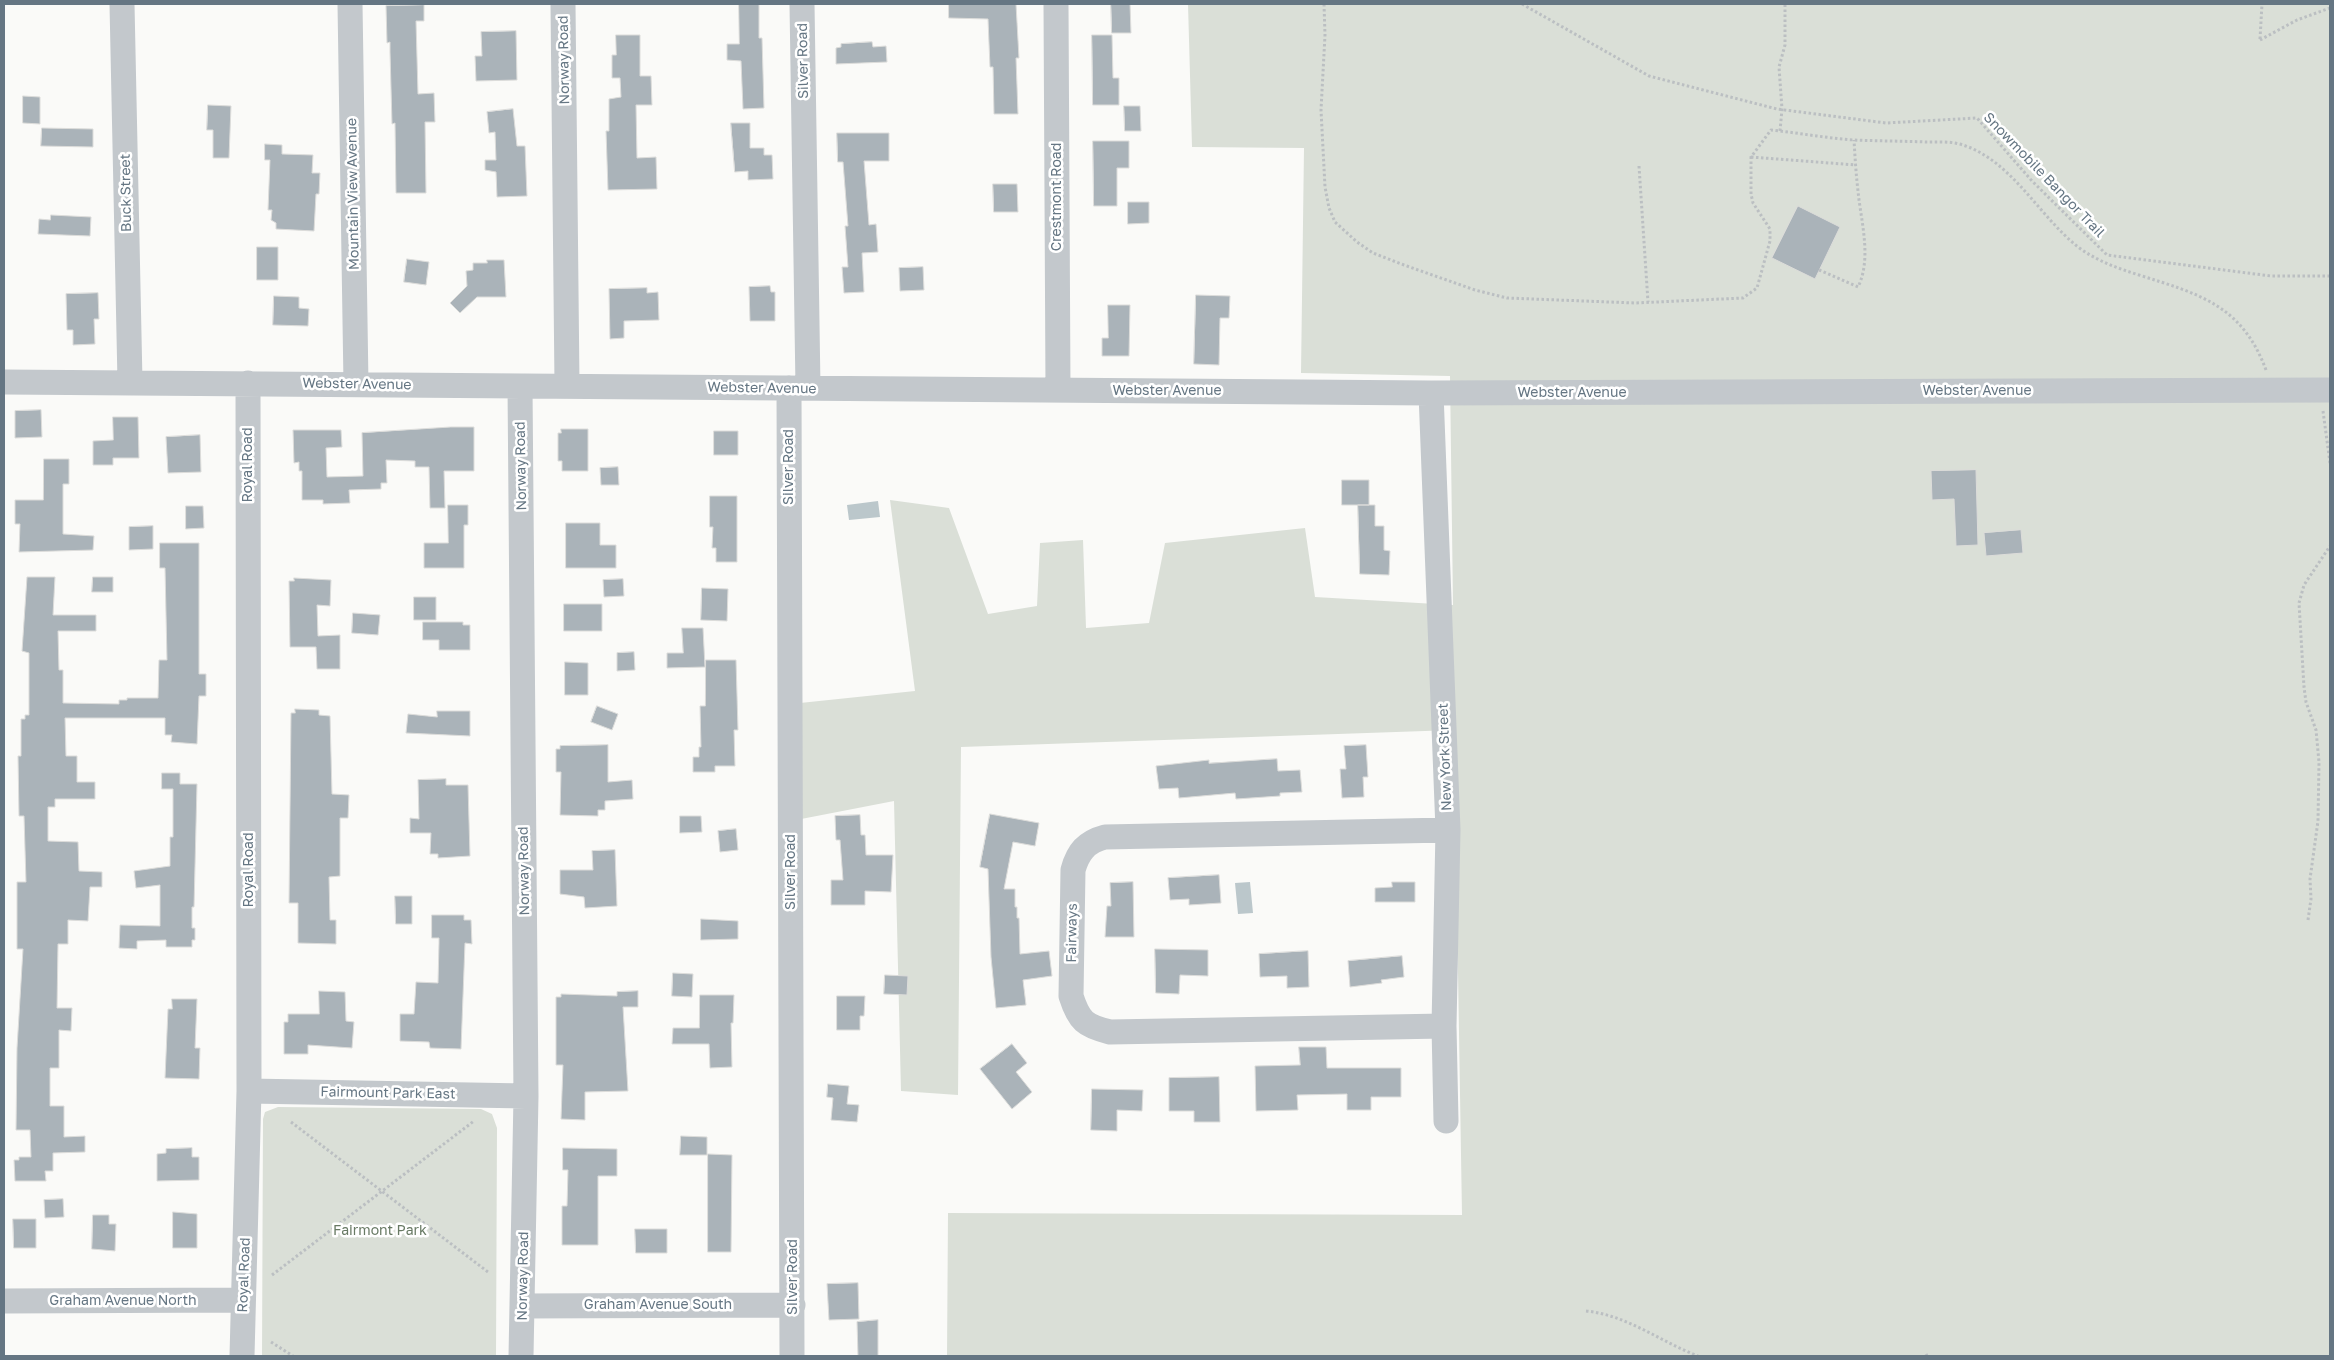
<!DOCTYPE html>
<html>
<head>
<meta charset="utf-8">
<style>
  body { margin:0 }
  #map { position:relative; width:2334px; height:1360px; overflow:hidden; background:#fafaf8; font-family:"Golos Text",sans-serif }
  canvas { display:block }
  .frame { position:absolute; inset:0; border:5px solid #657683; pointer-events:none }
</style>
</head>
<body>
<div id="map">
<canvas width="2334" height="1360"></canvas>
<div class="frame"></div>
</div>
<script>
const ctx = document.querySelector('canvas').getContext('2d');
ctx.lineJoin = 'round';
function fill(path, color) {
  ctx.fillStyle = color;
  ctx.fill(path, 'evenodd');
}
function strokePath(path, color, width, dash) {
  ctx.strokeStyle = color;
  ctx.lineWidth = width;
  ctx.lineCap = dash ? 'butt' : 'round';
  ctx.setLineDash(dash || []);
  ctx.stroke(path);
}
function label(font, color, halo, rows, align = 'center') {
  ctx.font = font + ' "Golos Text",sans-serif';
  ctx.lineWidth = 5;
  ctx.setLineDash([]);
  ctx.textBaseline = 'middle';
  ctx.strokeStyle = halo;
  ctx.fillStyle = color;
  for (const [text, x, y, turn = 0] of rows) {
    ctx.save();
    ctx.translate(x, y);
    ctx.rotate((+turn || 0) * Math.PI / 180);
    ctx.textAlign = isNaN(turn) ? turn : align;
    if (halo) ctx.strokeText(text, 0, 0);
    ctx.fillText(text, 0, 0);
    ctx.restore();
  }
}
fill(new Path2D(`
  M1188,4H2330V1356H947L948,1213L1462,1215L1454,730L961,747L958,1095L901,1091L894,801L796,820L800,703L915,691L890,500L949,508L988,614L1037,606L1040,543L1083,540L1086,628L1149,623L1165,543L1305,528L1315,597L1453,605L1450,376L1301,373L1304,148L1192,147Z
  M278,1107L481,1109L492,1114L497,1128L496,1356H262L263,1119L265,1112Z`), '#dadfd7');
fill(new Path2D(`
  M878,501L880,517L849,520L847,505Z
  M1250,882L1253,913L1238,914L1235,883Z`), '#bbc7cb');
const building = new Path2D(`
  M739,4H759V38H762L764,108L743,109L741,61L727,60V44H739Z
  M949,4H1016L1019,58H1016L1018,114H994L993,67H990L988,19L949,18Z
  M1111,4H1130L1131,33H1112Z
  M424,5V21H416L418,94L434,93L435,122H425L426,193H396L395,123L392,124L390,52V42L387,43L386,6Z
  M516,31L517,80L476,81L475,56H482L481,32Z
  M616,35H640V76H651L652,105H636L637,158L656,157L657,189L608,190L606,131H609V99L621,97L620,78H612V55H616Z
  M1092,35H1112L1113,78H1119V105H1093Z
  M872,42L873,47L886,46L887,62L836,64V48L841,47V44Z
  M23,96L40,97V124L23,123Z
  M208,105L231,106L229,158H213V130H207Z
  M1124,106H1140L1141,131H1125Z
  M513,109L517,146H525L527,196L497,197L496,172L485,170V160H496L495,132L489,133L487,112Z
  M731,123H750V148H764V155H772L773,179L748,180V171L735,172Z
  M42,128L93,129V147L41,146Z
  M837,133H889V161H864L869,225L876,224L878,252L862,253L864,292L844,293L842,267H848L845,226H848L843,162H838Z
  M1093,141H1129V168H1117V206H1094Z
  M265,144L282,145V154L313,155L312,173H320L319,194H316L314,231L276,229V223L271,220L272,210H268L270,160H265Z
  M993,184H1017L1018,212H994Z
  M1128,202H1149V223L1128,224Z
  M1798,206L1840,227L1815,279L1772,258Z
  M51,215L91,217L90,236L38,234L39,219L50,220Z
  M257,247H278V280H257Z
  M407,259L429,262L426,285L404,282Z
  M487,260H504L506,297H477L460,313L450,303L467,286L466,271L473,270V263H487Z
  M923,267L924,290L900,291L899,268Z
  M770,286L771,292H775V321H750L749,287Z
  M647,288V293L658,292L659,320L624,321V338L610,339L609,289Z
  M98,293L99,319H94L95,344L73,345V330H67L66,294Z
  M1196,295L1230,296L1229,318H1220L1219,365L1194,364Z
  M274,296L299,297V308L309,309L308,326L273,325Z
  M1108,305H1130L1129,356H1102V338H1108Z
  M41,410L42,437L15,438V411Z
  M113,417H138L139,458H113V465H93V441L113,440Z
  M451,427H474V471H444L445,508H430L429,467H415V461L386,460L387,483H381V489L349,490L350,503L323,504V500H302V471H299V462L294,463L293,430H341L342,447L326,448L327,477L363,476L362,433Z
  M561,429H588V471H562V461H558V433H561Z
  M714,431H738V455H714Z
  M200,435L201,472L168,473L166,437Z
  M44,459H69V484H63V534L94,536L93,550L19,552L20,524H15V500H43Z
  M618,467L619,485H601L600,468Z
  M1976,470L1978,545L1956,546L1954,499L1932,500L1931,471Z
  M1342,480H1369V505H1342Z
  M710,496H737V562H716V548H712L713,527H710Z
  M448,505H468V525H464V568H424V543H448Z
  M1358,505H1375V526H1384V550L1390,551L1389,575L1360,574Z
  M186,506H203L204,528L186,529Z
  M566,523H600V545H616V568H566Z
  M153,526V549L129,550V527Z
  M2021,530L2023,553L1986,556L1984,533Z
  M160,543H199V674H206V696H199L197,744L171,742L172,735H165V718H65L66,756H77V782H95V799H55V807H48V841L78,842L79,871L102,872V887H90L88,921L68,920V944H58L57,1008H72L71,1031L59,1030V1068H50V1106H64V1137L85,1136V1152L53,1153V1171H45L46,1181H15L14,1160H19V1157H31L30,1130H16L17,1048L23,949H17V882H26L24,816H19L18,756H21V719H25V715H29V653L22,651L27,577H55L53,615H96V631H58L59,670H63V703L119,704V700H127V698H158L159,660H167L165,568H160Z
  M93,577H113V592H92Z
  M294,578L331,580L330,606L317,605L318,636L340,635V669H317L316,647H290L289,581H294Z
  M623,579L624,596L604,597L603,580Z
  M702,588L728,589L727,621L701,620Z
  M414,597H436V620H414Z
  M564,604H602V631H564Z
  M353,613L380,615L378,635L352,633Z
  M423,622H463V625H470V650H439V640H423Z
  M682,628H703L705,667L667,668V653H683Z
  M634,652L635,670L617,671V653Z
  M706,660H736L738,730H734L735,766H715V772H693V757H699V747H701L700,706H705Z
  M565,662L588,663V695H565Z
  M597,706L618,714L612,730L591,722Z
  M295,709L319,710V715L330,716L332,794L349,795L348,818H340V876L329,877L330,920H336V944L298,943V903H289L291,713H295Z
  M437,711H470V736L406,733L408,714L437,717Z
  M608,745V782L632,780L633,799L605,801V810H598V816L560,815L561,772H556V749H560V746Z
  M1366,745L1368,777H1363L1364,797L1342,798L1340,769H1346L1344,746Z
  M1277,759L1278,771L1300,770L1302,792L1280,793V796L1236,799L1235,793L1179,798L1178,788L1159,789L1156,766L1209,760V763Z
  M162,773H180V784H197L194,907H192V928H195V940H192V947H166V940L137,941V949L119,948L120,925L160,926V885L136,888L134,871L170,866V837H173V789H162Z
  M446,779V785H468L470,856L438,858V854H430L431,833H410V818L419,819L418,780Z
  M990,814L1039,823L1035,846L1013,842L1004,889H1015V907H1017V918H1019L1020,954L1049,951L1052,976L1023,980L1026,1005L996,1008L991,957L988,869L980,867Z
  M860,815L861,835H865L866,855H893L891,892L865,891V905H831V880H843L840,840H836L835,816Z
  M680,816H701L702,832L680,833Z
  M736,829L738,850L720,852L718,831Z
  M615,850L617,906L585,908L584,897L560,894V870H593L592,851Z
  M1219,875L1221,903L1189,905V899L1170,900L1168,878Z
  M1133,882L1134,937H1105L1107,906H1111L1110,883Z
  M1392,882H1415V902H1375V888L1392,887Z
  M395,896H412V924H396Z
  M432,915H464V920H471L472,944L465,943L461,1049L430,1048L429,1042L400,1041V1014H414L416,982L438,983L439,943V938H432Z
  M701,919L738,921V939L701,940Z
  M1155,949L1208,950V976L1180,975L1179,994L1156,993Z
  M1308,951L1309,987L1287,988V976L1260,977L1259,954Z
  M1402,956L1404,977L1381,980L1382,983L1350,987L1348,961Z
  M673,973L693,974L692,997L672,996Z
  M885,975L908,976L907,995L884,994Z
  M319,991L345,992L346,1021L354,1022L352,1048L308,1045V1054H284V1022H288V1014H319Z
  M638,991V1007H623L628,1091L585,1092V1120L561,1119L563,1065H556V997H561V994L617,996V992Z
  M700,995H734L733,1023H731L732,1067L710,1068L709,1044H672L673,1028H699Z
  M837,996H865L864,1016H860V1030H837Z
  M172,999H197L195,1048H200L199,1079L165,1078L168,1009H172Z
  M1012,1044L1027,1063L1016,1072L1032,1092L1012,1109L980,1069Z
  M1299,1047H1326L1327,1068H1401V1097H1371V1110H1347V1094L1297,1095L1298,1110L1256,1111L1255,1066L1300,1065Z
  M1219,1077L1220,1122H1194V1111H1169V1078Z
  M828,1084L849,1086L847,1104L859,1105L857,1122L831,1120L833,1098L827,1097Z
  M1092,1089L1143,1090L1142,1111L1117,1110V1131L1091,1130Z
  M681,1136L707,1137V1155H680Z
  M192,1148V1157H199V1180L157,1181V1154L166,1153V1149Z
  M563,1148L617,1149V1176H598V1245H562V1206H567L568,1170H563Z
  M708,1154L732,1155L731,1252H708Z
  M63,1199L64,1217L45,1218L44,1200Z
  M173,1212L197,1214V1248H173Z
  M93,1215H109V1224H116L115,1251L92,1249Z
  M13,1219H36V1248H14Z
  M635,1229H667V1253H636Z
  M858,1283L859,1319L829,1320L827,1284Z
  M878,1320V1356H858L857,1322Z`);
fill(building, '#aab3b9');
strokePath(building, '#dcdcda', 1);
strokePath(new Path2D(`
  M1324,4L1325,35L1321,110L1325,187L1329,208L1335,222L1357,242L1373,253L1404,265L1475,290L1507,298L1635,303L1743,298L1757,288L1770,241V229L1753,203L1751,194V157L1771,130C1799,133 1826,138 1854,140C1878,141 1902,141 1926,142C1938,142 1951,141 1963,145C2012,161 2039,216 2078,247C2097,261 2117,268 2139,275C2199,294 2242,305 2266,370
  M1522,4L1649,76L1777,109L1886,123L1977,118L2032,181L2107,255L2271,276H2330
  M2260,39L2262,4
  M2260,40L2297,20L2330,8
  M1780,131L1782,109L1779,67L1785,45V4
  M1751,157L1856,165
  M1639,166L1648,302
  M1819,270L1858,287C1872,258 1861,222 1858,191C1856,174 1855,157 1854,140
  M2323,411L2330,463
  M2308,920L2311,899L2310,879L2318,821L2319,762L2316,730L2306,702L2304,687L2299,603L2304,585L2330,546
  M291,1122L488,1272
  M272,1275L474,1121
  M1586,1311C1627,1315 1661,1342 1698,1356
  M271,1342L293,1356
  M1926,1354L1927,1356`), '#bbbfc2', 3, [2.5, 2.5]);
strokePath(new Path2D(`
  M122,4L130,382
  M350,4L356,384
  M563,4L567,385
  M802,4L808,388
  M1056,4L1058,390
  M4,382L1431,393L2330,390
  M520,386L526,1096L521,1356
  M789,388L792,1356
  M1431,393L1448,830L1444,1026L1446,1121
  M1444,1026L1110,1032C1085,1026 1079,1021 1071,996L1073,870C1078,852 1086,842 1105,837L1448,830
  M249,1091L526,1096
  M4,1301L243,1300
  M523,1306L793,1305
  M242,1356L249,1091L248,383`), '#c3c8cc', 25);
label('14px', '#657683', '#fff', [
  ["Norway Road",564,60,-91],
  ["Silver Road",803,61,-91],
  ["Snowmobile Bangor Trail",2044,175,46],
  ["Buck Street",126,193,-91],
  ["Mountain View Avenue",353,194,-91],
  ["Crestmont Road",1057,197,-90],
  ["Webster Avenue",357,384,1],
  ["Webster Avenue",762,388,1],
  ["Webster Avenue",1167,391],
  ["Webster Avenue",1977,391],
  ["Webster Avenue",1572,393],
  ["Royal Road",248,465,-90],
  ["Norway Road",521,466,-91],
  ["Silver Road",789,467,-90],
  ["New York Street",1445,757,-92],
  ["Royal Road",249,870,-90],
  ["Norway Road",524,871,-91],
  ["Silver Road",791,872,-90],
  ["Fairways",1072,933,-89],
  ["Fairmount Park East",388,1093,1],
  ["Royal Road",244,1275,-88],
  ["Norway Road",523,1276,-89],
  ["Silver Road",793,1277,-90],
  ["Graham Avenue North",123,1301],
  ["Graham Avenue South",658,1305]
]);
label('14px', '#687a64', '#fff', [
  ["Fairmont Park",380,1231]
]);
</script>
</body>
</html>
